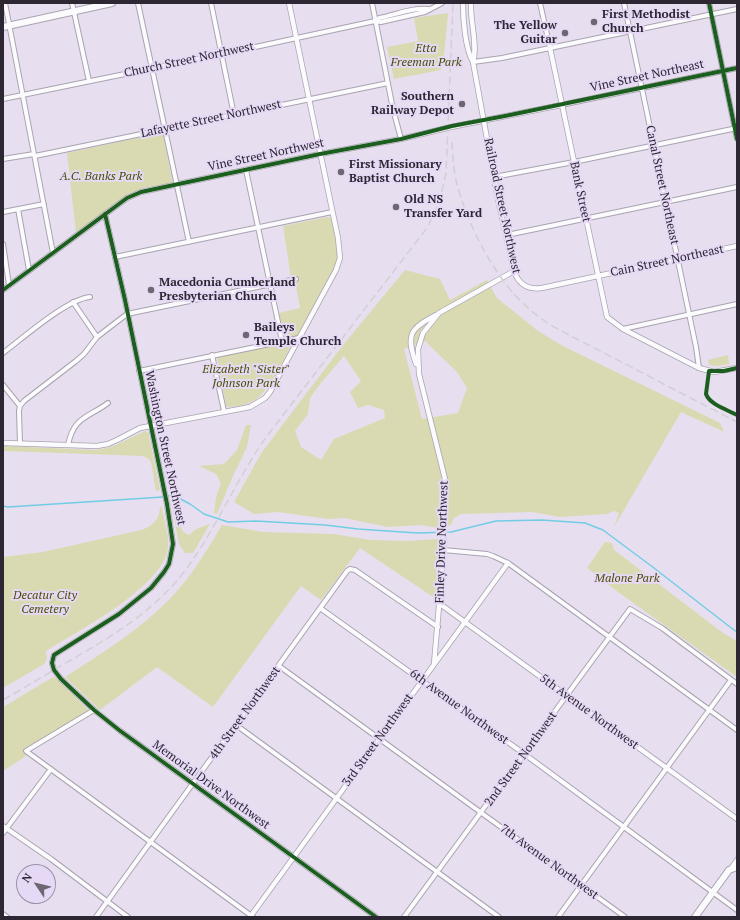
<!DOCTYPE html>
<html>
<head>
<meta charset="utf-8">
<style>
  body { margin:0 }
  #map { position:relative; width:740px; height:920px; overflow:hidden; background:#e7dfef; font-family:"PT Serif",serif }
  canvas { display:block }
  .frame { position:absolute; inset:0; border:4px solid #2c2732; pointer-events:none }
  .north { position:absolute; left:16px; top:864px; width:40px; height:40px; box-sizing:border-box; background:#e6d9f5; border:1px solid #9c92a7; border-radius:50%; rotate:305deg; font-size:11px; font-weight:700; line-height:16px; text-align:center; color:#2c2732 }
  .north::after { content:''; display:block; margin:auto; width:14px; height:18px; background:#6d6774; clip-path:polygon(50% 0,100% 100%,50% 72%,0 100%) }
</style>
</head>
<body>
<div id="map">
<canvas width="740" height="920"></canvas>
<div class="frame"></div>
<div class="north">N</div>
</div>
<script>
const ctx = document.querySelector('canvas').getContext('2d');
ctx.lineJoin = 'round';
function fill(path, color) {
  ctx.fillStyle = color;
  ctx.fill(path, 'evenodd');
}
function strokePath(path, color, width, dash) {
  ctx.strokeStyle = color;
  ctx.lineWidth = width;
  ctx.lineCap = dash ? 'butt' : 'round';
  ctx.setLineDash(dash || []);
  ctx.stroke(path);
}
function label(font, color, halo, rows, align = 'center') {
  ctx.font = font + ' "PT Serif",serif';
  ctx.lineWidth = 4;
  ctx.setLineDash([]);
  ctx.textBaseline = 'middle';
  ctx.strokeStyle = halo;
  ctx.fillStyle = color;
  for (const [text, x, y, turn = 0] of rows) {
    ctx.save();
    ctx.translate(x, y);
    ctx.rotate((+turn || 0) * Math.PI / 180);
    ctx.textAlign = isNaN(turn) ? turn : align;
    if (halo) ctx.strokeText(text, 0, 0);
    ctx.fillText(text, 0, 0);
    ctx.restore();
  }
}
fill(new Path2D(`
  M448,13L444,55L441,70L394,79L387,47L418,41L414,18Z
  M161,133L163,135L172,180L171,183L143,188L128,195L76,233L67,153Z
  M327,217L331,218C335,233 338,248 337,263L297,336L284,338L279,313L300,308L296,286L291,278L283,226Z
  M405,270L440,279L450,300L487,280L497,298L538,331L563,346L720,423L724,432L681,412L614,527L619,513L614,511L607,514L560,517L532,512L461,514L454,518L451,525L437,528L421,525L388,527L344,518L328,519L278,512L254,514L234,502L262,452L343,345ZM425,341L457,372L467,388L458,413L422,419L404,349ZM344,356L361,381L350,392L358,408L368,405L384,410L385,418L334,439L321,460L301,447L295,431L308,414L310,398L321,383Z
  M290,342L292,344C282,361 268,397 249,403C242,406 235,406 228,407L226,405L217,357Z
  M728,355L729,364L717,366L709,365L708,360Z
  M246,425H251L247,447L233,476L217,514L214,513L216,497L221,483L216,474L199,466L224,464L237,450Z
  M145,431L149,433V436L160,490L156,491L151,462L149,459L143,456L3,451V446L96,450L107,448L116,445Z
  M171,502L176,503L182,531L189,535L196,529L210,524L193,553H185L179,544Z
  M161,505C164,518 169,534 168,548C163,587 78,631 46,651L47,659L44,664L3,688V557L43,552L137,531C146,529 153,526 158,517C160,513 159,509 161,505Z
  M222,525L263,532L333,534L371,540L407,541L438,539V565L436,599L360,548L321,600L301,586L213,707L157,667L100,710L65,677C104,652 146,626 177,591C195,571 208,548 222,525Z
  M605,542L612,543L614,550L626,559L723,633L737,641V677L618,592L587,568Z
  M53,677L56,678L89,711L23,750L26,756L3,771V707Z`), '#d9dab1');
strokePath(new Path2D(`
  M167,496L173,495L190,504L204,514L228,522L256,521L325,525L358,529L417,533L451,532L496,521L542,520L585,523L603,530L654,568L730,627L737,632
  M3,506L8,507L163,497`), '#72cde4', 1.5);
const minor = new Path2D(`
  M5,3L53,253
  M72,3L89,81
  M138,3L189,242
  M211,3L234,115
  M372,3L393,109L401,139
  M540,3L550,48
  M624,3L696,347L699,368
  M709,3L737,139
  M375,21L379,18C395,15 413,7 429,9
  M473,62L502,58L737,9
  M3,99L237,51L375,21L381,22L425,12L442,3
  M561,105L737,68
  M35,156L388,83
  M3,159L34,154
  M246,170L282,341
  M494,177L574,162L737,128
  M18,209L29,270
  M3,212L44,204
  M507,235L737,187
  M3,244L9,285
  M115,257L332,212
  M73,302L97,337
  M623,329L737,304
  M3,353C23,338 67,299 90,297
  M212,355L224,411
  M139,371L299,338
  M3,385L20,406
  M20,443L19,411L20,406L24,401L76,361L84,354L97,337L127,314L296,279
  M68,445C74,416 88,418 108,403
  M443,550L487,554L493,556L508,563L737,730
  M320,608L523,753L737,910
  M279,666L625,917
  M94,710L26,751L253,917
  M236,725L499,917
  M3,826L51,859L128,917
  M3,833L51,769
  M3,914L7,917
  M96,917L347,571L350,569L355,570L438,627
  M404,917L630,609L662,628L737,684
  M558,917L731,680`);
const tertiary = new Path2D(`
  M463,3C463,19 465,48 473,62L498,199L514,271C519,285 528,290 542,288L737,246
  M471,3C470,21 478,46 473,62
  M550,48L607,317L623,329L699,368L714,372L737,368
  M105,214L125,300L167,504L173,544L169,564L164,572L151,588L119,614L54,655L52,663L54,670L61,679L94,710L119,730L376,917
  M3,290L127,198L141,192L320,154L401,139L451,127L561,105
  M416,364C406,335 409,329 436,315
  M3,443L97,446L108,444L117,440L140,428L250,407L265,398L270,392L336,270L340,258L338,238L289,3
  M440,604L737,819
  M434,664L443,559L445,479L419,374L418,349L423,333L439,313L514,271
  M730,870L737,860
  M250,917L508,563`);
const primary = new Path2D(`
  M695,917L729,870L737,867`);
const trunk = new Path2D(`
  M3,27L112,3`);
strokePath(minor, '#a9a3af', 6);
strokePath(tertiary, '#a9a3af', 6);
strokePath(primary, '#a9a3af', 8);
strokePath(trunk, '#a9a3af', 8);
strokePath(minor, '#fbfafd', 4);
strokePath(tertiary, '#fbfafd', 4.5);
strokePath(primary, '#fbfafd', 6);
strokePath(trunk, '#fbfafd', 6);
strokePath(new Path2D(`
  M452,142C453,156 453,170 457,184C466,220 490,268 515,295C526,308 539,317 552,326L737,422
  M3,700C26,687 48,673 71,660C114,635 157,609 187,568C217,527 237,478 267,436L427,228L439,203L446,174L453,3`), '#d1cfd4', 1.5, [8, 4]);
strokePath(new Path2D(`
  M709,3L737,139
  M105,214L125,300L167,504L173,544L169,564L164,572L151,588L119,614L54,655L52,663L54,670L61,679L94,710L119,730L376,917
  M3,290L127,198L141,192L320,154L401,139L452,126L505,116L737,68
  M737,368L724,371H709L706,394C710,405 728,410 737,415`), '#1b5e20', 4);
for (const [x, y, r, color] of [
  [594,22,4,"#6d6774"],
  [565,33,4,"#6d6774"],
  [462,104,4,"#6d6774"],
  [341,172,4,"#6d6774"],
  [396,207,4,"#6d6774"],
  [151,290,4,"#6d6774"],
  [246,335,4,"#6d6774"]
]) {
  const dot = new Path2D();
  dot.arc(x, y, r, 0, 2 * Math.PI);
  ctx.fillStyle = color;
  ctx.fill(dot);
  strokePath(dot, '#e6d9f5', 1.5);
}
label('bold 12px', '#2c2732', '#e6d9f5', [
  ["First Methodist",602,15],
  ["Church",602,29],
  ["The Yellow",557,26,"right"],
  ["Guitar",557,40,"right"],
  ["Southern",454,97,"right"],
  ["Railway Depot",454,111,"right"],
  ["First Missionary",349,165],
  ["Baptist Church",349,179],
  ["Old NS",404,200],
  ["Transfer Yard",404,214],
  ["Macedonia Cumberland",159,283],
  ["Presbyterian Church",159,297],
  ["Baileys",254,328],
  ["Temple Church",254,342]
], 'left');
label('italic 12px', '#494d02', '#e6d9f5', [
  ["Etta",426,49],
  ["Freeman Park",426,63],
  ["A.C. Banks Park",101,177],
  ["Elizabeth \"Sister\"",246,370],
  ["Johnson Park",246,384],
  ["Malone Park",627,579],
  ["Decatur City",45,596],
  ["Cemetery",45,610]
]);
label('12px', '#2c2732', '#e6d9f5', [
  ["Church Street Northwest",189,60,-12],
  ["Vine Street Northeast",647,76,-12],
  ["Lafayette Street Northwest",211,119,-12],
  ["Vine Street Northwest",266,155,-12],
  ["Canal Street Northeast",662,185,78],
  ["Bank Street",580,192,78],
  ["Railroad Street Northwest",502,206,78],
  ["Cain Street Northeast",667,261,-12],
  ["Washington Street Northwest",165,448,78],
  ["Finley Drive Northwest",442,542,-88],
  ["6th Avenue Northwest",459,707,36],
  ["5th Avenue Northwest",589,712,36],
  ["4th Street Northwest",245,713,-54],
  ["3rd Street Northwest",378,740,-54],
  ["2nd Street Northwest",521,759,-54],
  ["Memorial Drive Northwest",211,785,36],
  ["7th Avenue Northwest",549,862,36]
]);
</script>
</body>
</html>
